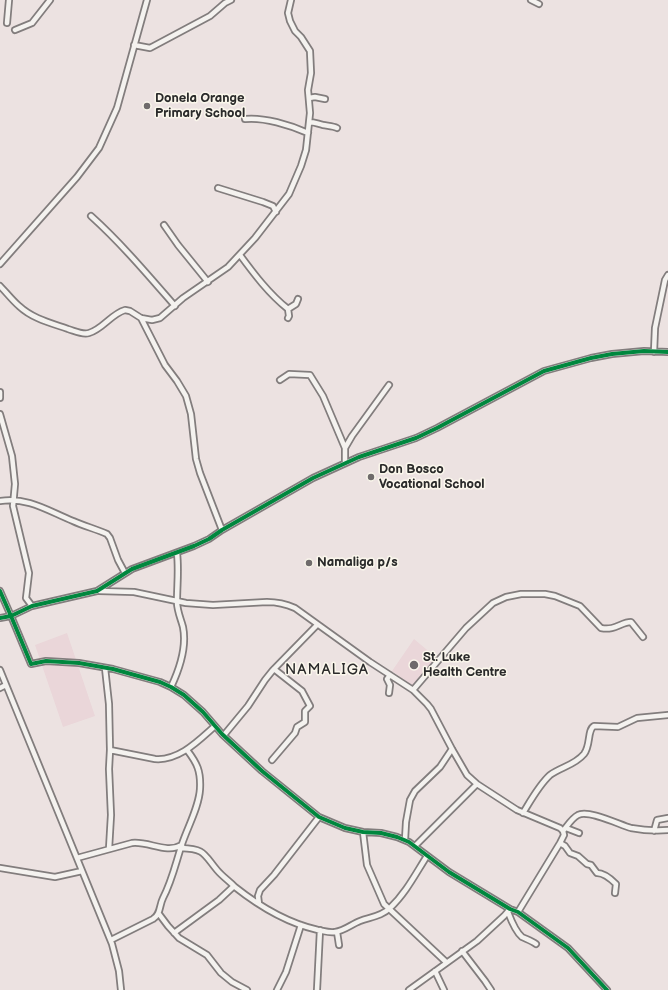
<!DOCTYPE html>
<html>
<head>
<meta charset="utf-8">
<style>
  body { margin:0 }
  canvas { display:block; background:#ece2e1 }
</style>
</head>
<body>
<canvas width="668" height="990"></canvas>
<script>
const ctx = document.querySelector('canvas').getContext('2d');
ctx.lineJoin = 'round';
function fill(path, color) {
  ctx.fillStyle = color;
  ctx.fill(path, 'evenodd');
}
function strokePath(path, color, width, dash) {
  ctx.strokeStyle = color;
  ctx.lineWidth = width;
  ctx.lineCap = dash ? 'butt' : 'round';
  ctx.setLineDash(dash || []);
  ctx.stroke(path);
}
function label(font, color, halo, rows, align = 'center') {
  ctx.font = font + ' "Balsamiq Sans",sans-serif';
  ctx.lineWidth = 3;
  ctx.setLineDash([]);
  ctx.textBaseline = 'middle';
  ctx.strokeStyle = halo;
  ctx.fillStyle = color;
  for (const [text, x, y, turn = 0] of rows) {
    ctx.save();
    ctx.translate(x, y);
    ctx.rotate((+turn || 0) * Math.PI / 180);
    ctx.textAlign = isNaN(turn) ? turn : align;
    if (halo) ctx.strokeText(text, 0, 0);
    ctx.fillText(text, 0, 0);
    ctx.restore();
  }
}
fill(new Path2D(`
  M67,633L95,716L63,727L35,645Z
  M414,639L438,659L414,687L392,671Z`), '#ead6d9');
const street = new Path2D(`
  M531,0L539,4
  M7,23L9,0
  M15,30L32,23L50,0
  M134,45L150,48L210,16L225,3L231,0
  M309,98L315,97L325,99
  M245,119C264,117 290,125 308,133
  M309,122C315,122 318,124 323,125C328,126 333,126 337,128
  M218,188L263,202L273,206L276,212
  M91,216C121,243 148,275 175,306
  M164,225L178,245L208,282
  M240,255C254,274 269,294 288,309L296,304L298,299
  M0,264L77,177L99,148L117,108L147,0
  M0,286C6,292 12,300 19,306C33,319 51,323 68,329C75,331 82,335 89,333C103,329 111,314 125,310L130,311L141,318L152,320L160,318L183,298L228,267L255,238L289,194L301,166L306,150L310,113L308,90L311,73L310,51L301,37L295,31L290,21L288,13L291,0
  M141,318L165,365L177,381L186,396L191,414L196,459L200,473L222,530
  M288,318L289,316L288,309
  M654,352L655,328L665,280L668,275
  M280,380L289,374L310,375L323,396L345,448
  M0,392V398
  M0,414L12,456L15,484L13,506L29,573L26,598L32,606
  M345,463V448L352,436L389,385
  M0,501C29,497 48,511 73,521C84,526 96,529 107,534L110,538L118,560L125,573
  M0,591L11,616L32,606L97,591L132,569L194,546L209,539L222,530L313,478L359,457L416,438L437,428L544,371L591,358L612,354L644,351L668,352
  M99,591L134,592L186,603L213,605L267,602C277,602 286,604 295,608L370,662L413,690L427,704L431,709L452,749L467,775L477,784L517,810L560,828L563,831L564,835L560,843L518,912
  M0,618L11,616L31,664L46,661L79,663L113,669L160,682L171,687L184,695L203,712L222,734L262,771L319,817L345,828L363,832L381,833L397,837L409,842L449,872L510,909L518,912L568,948L607,990
  M105,668L109,704L110,750L109,769L111,815L109,849
  M0,670L112,944L119,971L121,990
  M171,687C180,668 187,647 183,627C181,619 177,611 177,602C177,585 179,570 177,553
  M0,688L6,685
  M413,690L466,628L493,603L506,597L521,594H545L555,596L580,606L601,628C615,631 621,622 631,622L643,637
  M389,693L390,685L387,679L390,675
  M224,735L248,706L265,680L273,670L317,625
  M110,750L155,759C179,761 198,741 215,726
  M272,760L295,733L297,727L305,722V711L310,706L302,691L274,669
  M523,813C531,800 539,785 550,775C561,767 575,765 584,754C591,745 587,730 594,726L618,727L637,718L668,715
  M566,828L579,833
  M563,831C567,826 572,818 578,815C588,809 620,825 631,828C642,830 657,831 668,830
  M654,831L657,820L668,818
  M363,832L367,865L384,904L446,962
  M405,840L406,822L410,800L415,791L440,767L452,749
  M560,843L565,846L570,853L578,856L587,864L591,865L597,873C604,873 611,879 616,884L615,893
  M415,846L477,784
  M181,848C205,849 203,853 217,870C222,876 229,881 235,887C259,906 287,923 318,930C324,931 329,933 335,932C344,931 352,924 360,921C371,917 382,916 390,908C406,893 416,873 427,856
  M77,858L132,843C149,841 166,854 182,845
  M0,868L55,877L82,871
  M259,904L258,896L260,890L274,875L319,817
  M508,912C511,920 515,931 522,937C526,939 532,941 536,944
  M159,914L168,926L179,938L207,955L221,973L232,982L247,990
  M337,932L339,945
  M174,933L219,900L234,886
  M111,940L153,919C161,914 159,906 163,898C172,881 176,862 182,844C188,826 199,807 200,789C201,771 197,763 187,750
  M462,951L485,981L491,990
  M435,971L444,990
  M277,990L286,972L301,925
  M317,990L320,930
  M409,990L477,941L504,916L510,909`);
strokePath(street, '#827d7d', 8);
strokePath(street, '#f4f2ef', 4.5);
strokePath(new Path2D(`
  M0,591L11,616L32,606L97,591L132,569L194,546L209,539L222,530L313,478L359,457L416,438L437,428L544,371L591,358L612,354L644,351L668,352
  M0,618L11,616L31,664L46,661L79,663L113,669L160,682L171,687L184,695L203,712L222,734L262,771L319,817L345,828L363,832L381,833L397,837L409,842L449,872L510,909L518,912L568,948L607,990`), '#00873e', 4);
for (const [x, y, r, color] of [
  [147,106,4,"#6f6b6b"],
  [371,477,4,"#6f6b6b"],
  [309,563,4,"#6f6b6b"],
  [414,665,5,"#6f6b6b"]
]) {
  const dot = new Path2D();
  dot.arc(x, y, r, 0, 2 * Math.PI);
  ctx.fillStyle = color;
  ctx.fill(dot);
  strokePath(dot, '#fbf7ec', 1.5);
}
label('bold 13px', '#2b2b2b', '#fbf7ec', [
  ["Donela Orange",155,99],
  ["Primary School",155,114],
  ["Don Bosco",379,470],
  ["Vocational School",379,485],
  ["Namaliga p/s",317,563],
  ["St. Luke",423,658],
  ["Health Centre",423,673]
], 'left');
ctx.letterSpacing = '1px';
label('15px', '#2b2b2b', '#fbf7ec', [
  ["NAMALIGA",327,670]
]);
ctx.letterSpacing = '0px';
</script>
</body>
</html>
